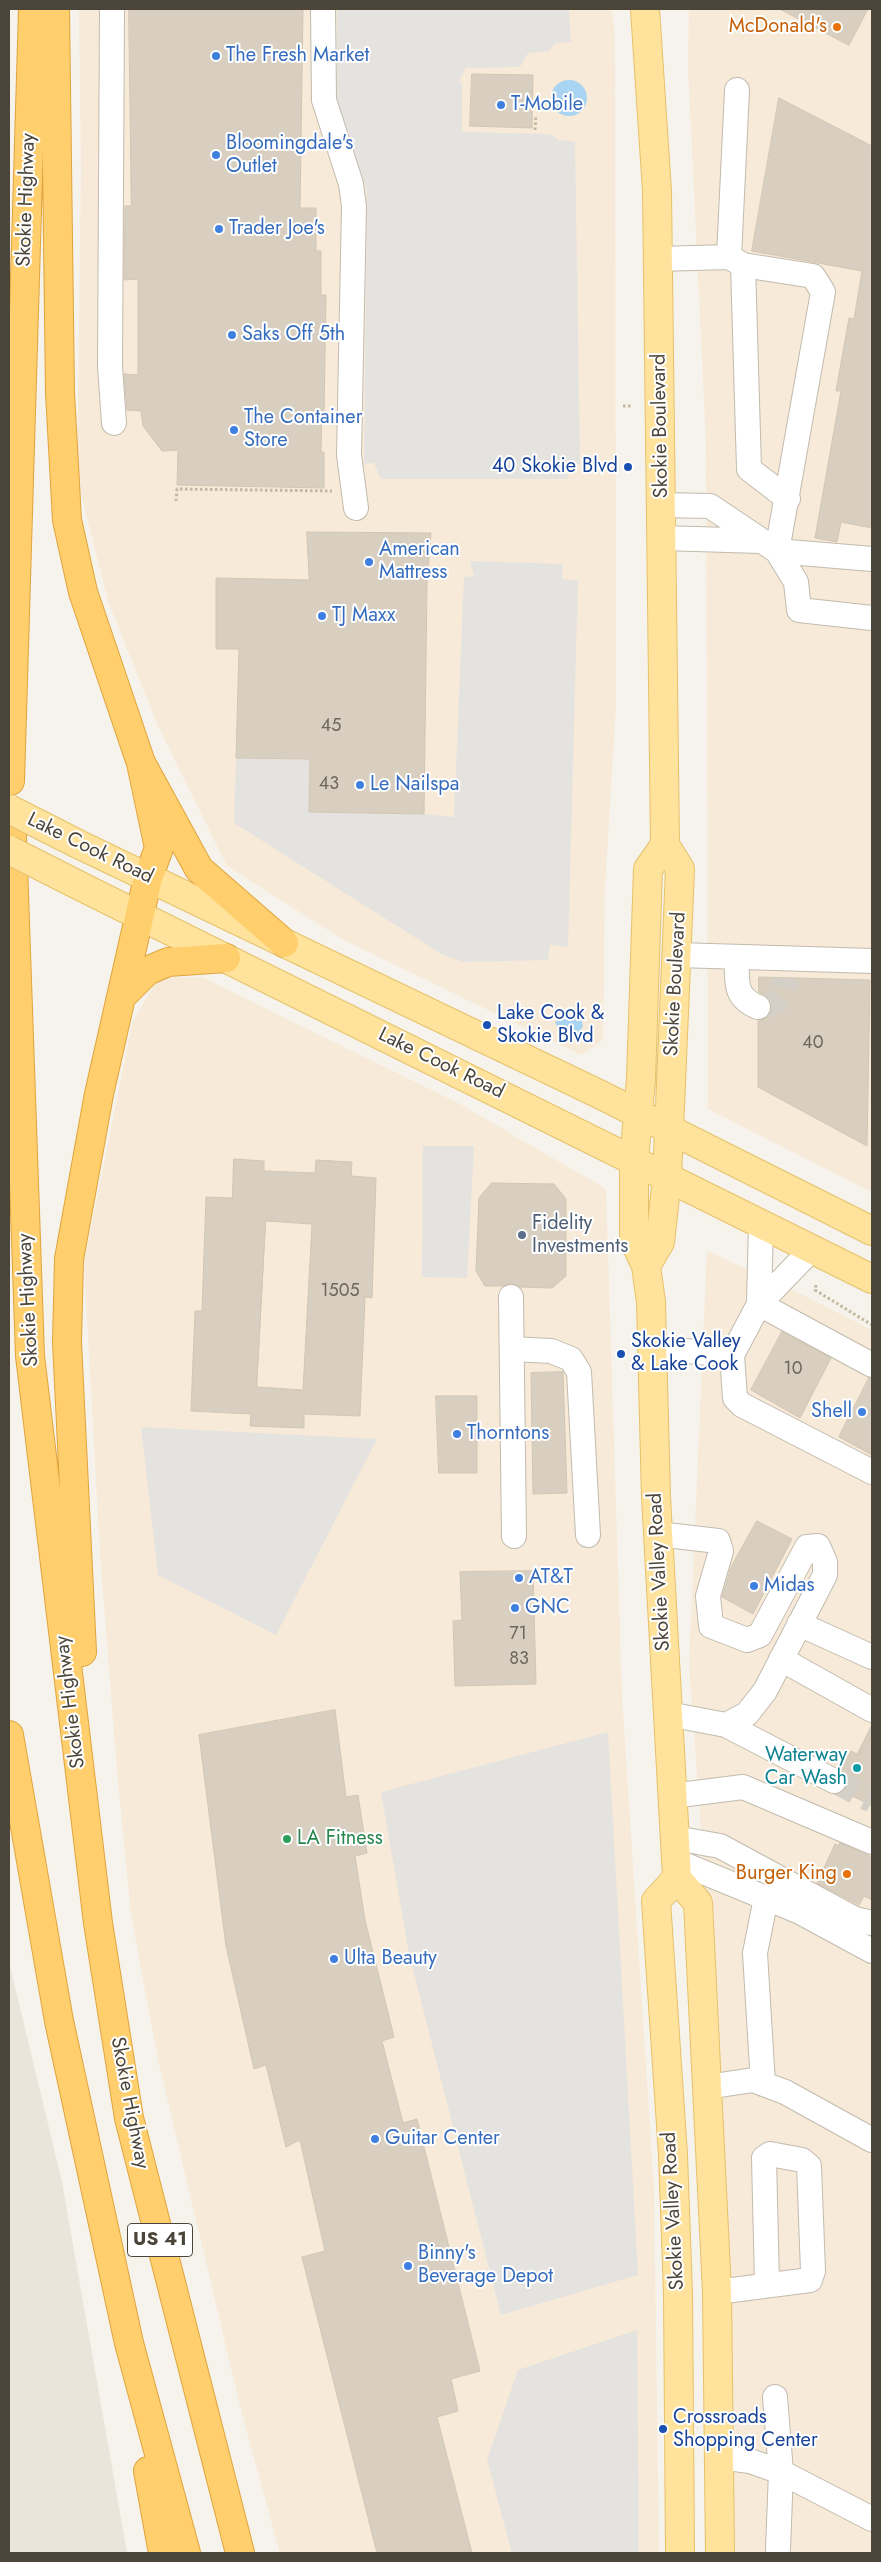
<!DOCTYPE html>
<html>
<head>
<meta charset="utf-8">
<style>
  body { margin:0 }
  #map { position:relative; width:881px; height:2562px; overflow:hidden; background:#f6f3ec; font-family:Jost,sans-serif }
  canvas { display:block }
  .frame { position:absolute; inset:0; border:10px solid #4b4439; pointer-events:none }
</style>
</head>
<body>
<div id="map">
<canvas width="881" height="2562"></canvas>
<div class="frame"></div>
</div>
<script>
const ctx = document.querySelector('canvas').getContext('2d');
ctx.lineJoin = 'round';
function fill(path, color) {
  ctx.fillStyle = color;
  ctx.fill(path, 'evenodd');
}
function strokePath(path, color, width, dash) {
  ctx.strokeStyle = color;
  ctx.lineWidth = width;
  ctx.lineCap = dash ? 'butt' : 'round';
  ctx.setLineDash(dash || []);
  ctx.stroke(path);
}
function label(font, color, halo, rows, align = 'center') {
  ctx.font = font + ' Jost,sans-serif';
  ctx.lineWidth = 4;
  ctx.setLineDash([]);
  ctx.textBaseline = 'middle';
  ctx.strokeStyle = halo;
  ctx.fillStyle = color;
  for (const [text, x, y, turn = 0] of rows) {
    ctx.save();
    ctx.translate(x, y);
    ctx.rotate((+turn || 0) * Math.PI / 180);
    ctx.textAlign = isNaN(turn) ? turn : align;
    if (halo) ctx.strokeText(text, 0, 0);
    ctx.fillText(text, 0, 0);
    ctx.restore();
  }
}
fill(new Path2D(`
  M9,1962L62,2182L127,2553H9Z`), '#eae5da');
fill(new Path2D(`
  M79,9H612L615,36L616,706L605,887L603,1040L581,1055L342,939L227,866L158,726L108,601L77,478L81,170Z
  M689,9H872V1192L708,1109L706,443L688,67Z
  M202,977L458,1103L606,1189L622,1696L654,2189L659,2553H280L242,2414L158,2060L131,1915L117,1771L100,1554L84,1262L132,1024L158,978Z
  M707,1251L801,1294L872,1330V2553H730L725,2157L689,1665Z`), '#f7ead8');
fill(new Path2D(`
  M337,9H569L571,42L555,43L549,51L528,53L520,67L466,68L459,81L462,84V130L464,132L544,134L552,135L558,140L575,142L580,464H567L563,467L569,479H381L374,463L364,464L367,190L336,105Z
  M470,561L563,564L562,579L578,580L568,947L550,945L548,960L464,962L443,955L234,823L236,758L310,759L309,812L424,814L454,817L464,577L474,576Z
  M423,1146H474L467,1278L422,1277Z
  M141,1427L377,1439L276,1635L158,1575Z
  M608,1732L638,2275L501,2315L409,1954L381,1792Z
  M637,2330L639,2553H512L487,2460L518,2370Z`), '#e5e3e0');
fill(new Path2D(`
  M551 98a18 18 0 1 1 36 0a18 18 0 1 1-36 0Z
  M565,1015H575L581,1019L583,1026L578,1035C568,1038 559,1031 555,1022Z`), '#a9d4f2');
const building = new Path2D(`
  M129,9H303L300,208H316V251H321V295H326L324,414H322L321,452H324V488L177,485L178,450L162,451L143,426L141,411L127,410L124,374L138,375V279L124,280L125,206H131Z
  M780,9H868L849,45Z
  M472,74L533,75L532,128L470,126Z
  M779,98L872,146V528L841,522L837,542L815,538L841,391H836L849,318L854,319L862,271L752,251Z
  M307,532L431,533L427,583L424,814L309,812L310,759L236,758L239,649H216V578L309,580Z
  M759,977L870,980L867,1146L758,1087V1021L766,1018L772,1007L769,999L759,992Z
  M234,1159L264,1161V1171L315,1173L316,1160L352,1162L351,1176L376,1178L372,1298L365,1297L360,1416L304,1414V1428L250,1426L251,1414L191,1411L195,1311H202L206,1197L232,1198ZM266,1221L312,1224L303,1390L257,1387Z
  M492,1183L554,1184L566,1199V1276L552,1288L520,1287L511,1283L503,1286H485L476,1271L479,1198Z
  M782,1332L831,1358L800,1418L751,1390Z
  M563,1372L567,1493L533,1494L531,1373Z
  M869,1378L872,1379V1455L839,1437Z
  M436,1396H477V1473H439Z
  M757,1521L792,1539L753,1614L722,1597L731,1567Z
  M533,1571L536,1684L455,1686L453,1621L462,1620L460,1572Z
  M335,1710L346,1797L358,1795L367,1853L355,1856L365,1920L394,2037L382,2041L403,2123L417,2119L480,2371L451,2379L458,2411L437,2417L472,2553H377L302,2257L325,2251L300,2140L286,2147L266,2065L254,2069L226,1946L199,1735Z
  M872,1725V1806L843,1791L848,1780L841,1769L851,1751L857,1754Z
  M840,1843L872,1857V1900L864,1896L859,1905L817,1883L835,1844L838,1846Z`);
fill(building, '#d8cfc1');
strokePath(building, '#d3c7b4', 1);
strokePath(new Path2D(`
  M758,1007C777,1005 785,996 786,978
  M834,1781L872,1801`), '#d4d0c8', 24, [24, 12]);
const minor = new Path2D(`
  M112,9L110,366L114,423
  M323,9L324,100L351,184L354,206L349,455L356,508
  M737,90L729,257L743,265L813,276L823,292L777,551L872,559
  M658,259L729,257
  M743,265L749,469L788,499
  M662,505L710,506L777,551L796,582L799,610L872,618
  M662,538L761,541
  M678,955L872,961
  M737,957C737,980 733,997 758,1007
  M511,1297L514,1536
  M759,1304L761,1224
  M759,1304L812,1249
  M652,1348L732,1355
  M512,1349L551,1351L571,1359L579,1372L588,1535
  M872,1365L759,1304L732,1355L735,1398L742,1405L872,1472
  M658,1534L718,1541L721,1551L708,1596L711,1626L747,1640L760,1635L807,1547L818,1546L825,1562V1575L765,1691L747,1714L726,1725L668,1714
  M799,1624L872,1657
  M781,1659L872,1710
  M726,1725L834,1781
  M672,1796L743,1787L872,1842
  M675,1838L720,1846L855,1919L872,1923
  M676,1861L800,1912L872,1951
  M763,2084L755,1953L766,1898
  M707,2087L753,2080L785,2092L872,2140
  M717,2292L810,2280L813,2271L809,2166L802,2160L770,2154L764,2158L767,2284
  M775,2397L781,2472L778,2549
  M719,2457L750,2461L781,2472L872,2519`);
const major = new Path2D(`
  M645,9L657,191L665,845L680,869L667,1178L660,1242L646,1266
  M78,844L599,1094L872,1231
  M665,845L648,869L641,1079L634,1161V1240L646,1266L651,1302L656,1497L677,1878L698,1903L717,2292L720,2553
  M84,888L872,1279
  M677,1878L656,1901L673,2155L678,2294L680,2553`);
const highway = new Path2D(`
  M55,9L60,393L67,520L83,592L141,763L199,869L284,943
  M10,781L33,9
  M12,836L30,1356L98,1923L129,2118L240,2553
  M122,996L147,971L168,962L226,958
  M82,1652L67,1342L69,1259L99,1094L148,878L159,848L141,763
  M9,1735L59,2021L129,2343L186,2553
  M148,2471L163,2553`);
strokePath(minor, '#c2bbae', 26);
strokePath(major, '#e6c16a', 30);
strokePath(highway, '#e0a43c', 30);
strokePath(new Path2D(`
  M535,130L536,115
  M623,406H633
  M176,501L177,489L332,491
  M816,1285L815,1290L872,1325`), '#c4b79f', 3, [2.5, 2.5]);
strokePath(minor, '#fff', 24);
strokePath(major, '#ffe39c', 28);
strokePath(highway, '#ffcf6e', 28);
const majorBridge = new Path2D(`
  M9,809L78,844
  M9,850L84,888`);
strokePath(majorBridge, '#e6c16a', 30, []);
strokePath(majorBridge, '#ffe39c', 28);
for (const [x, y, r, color] of [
  [837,27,5,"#e8710a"],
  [216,56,5,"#3f7fe0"],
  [501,105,5,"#3f7fe0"],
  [216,155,5,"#3f7fe0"],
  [219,229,5,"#3f7fe0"],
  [232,335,5,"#3f7fe0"],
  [234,430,5,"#3f7fe0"],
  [628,467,5,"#1a4fb4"],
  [369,562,5,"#3f7fe0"],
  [322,616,5,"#3f7fe0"],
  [360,785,5,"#3f7fe0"],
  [487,1025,5,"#1a4fb4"],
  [522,1235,5,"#5c6f8a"],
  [621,1354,5,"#1a4fb4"],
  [862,1412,5,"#3f7fe0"],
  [457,1434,5,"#3f7fe0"],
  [519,1578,5,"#3f7fe0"],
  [754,1586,5,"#3f7fe0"],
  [515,1608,5,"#3f7fe0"],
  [857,1768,5,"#0f9aa8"],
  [287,1839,5,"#2e9e5b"],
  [847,1874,5,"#e8710a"],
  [334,1959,5,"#3f7fe0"],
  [375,2139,5,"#3f7fe0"],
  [408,2266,5,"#3f7fe0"],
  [663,2429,5,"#1a4fb4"]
]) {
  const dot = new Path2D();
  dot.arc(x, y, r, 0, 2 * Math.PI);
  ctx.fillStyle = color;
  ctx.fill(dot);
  strokePath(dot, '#fff', 2);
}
label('18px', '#6e675b', null, [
  ["45",331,727],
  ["43",329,785],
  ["40",813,1044],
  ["1505",340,1292],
  ["10",793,1370],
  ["71",518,1635],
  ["83",519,1660]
]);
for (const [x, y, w] of [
  [160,2240,65]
]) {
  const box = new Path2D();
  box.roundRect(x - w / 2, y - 16.5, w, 33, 4);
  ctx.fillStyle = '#fff';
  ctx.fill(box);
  strokePath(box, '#4b4439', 1);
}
label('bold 19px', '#4b4439', null, [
  ["US 41",160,2240]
]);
label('20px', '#c56008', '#fff', [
  ["McDonald's",827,27],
  ["Burger King",837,1874]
], 'right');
label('20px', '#366cbe', '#fff', [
  ["The Fresh Market",226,56],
  ["T-Mobile",511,105],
  ["Bloomingdale's",226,144],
  ["Outlet",226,167],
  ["Trader Joe's",229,229],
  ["Saks Off 5th",242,335],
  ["The Container",244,418],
  ["Store",244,441],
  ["American",379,550],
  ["Mattress",379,573],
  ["TJ Maxx",332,616],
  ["Le Nailspa",370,785],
  ["Shell",852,1412,"right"],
  ["Thorntons",467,1434],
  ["AT&T",529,1578],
  ["Midas",764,1586],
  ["GNC",525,1608],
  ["Ulta Beauty",344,1959],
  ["Guitar Center",385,2139],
  ["Binny's",418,2254],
  ["Beverage Depot",418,2277]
], 'left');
label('20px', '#4b4439', '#fff', [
  ["Skokie Highway",27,200,-88],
  ["Skokie Boulevard",661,426,-91],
  ["Lake Cook Road",90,849,26],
  ["Skokie Boulevard",676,984,-87],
  ["Lake Cook Road",441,1064,26],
  ["Skokie Highway",29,1300,-93],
  ["Skokie Valley Road",660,1572,-93],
  ["Skokie Highway",71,1702,-97],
  ["Skokie Highway",129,2103,79],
  ["Skokie Valley Road",674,2211,-93]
]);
label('20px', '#164399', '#fff', [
  ["40 Skokie Blvd",618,467,"right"],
  ["Lake Cook &",497,1014],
  ["Skokie Blvd",497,1037],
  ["Skokie Valley",631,1342],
  ["& Lake Cook",631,1365],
  ["Crossroads",673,2418],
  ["Shopping Center",673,2441]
], 'left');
label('20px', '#4e5e75', '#fff', [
  ["Fidelity",532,1224],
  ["Investments",532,1247]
], 'left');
label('20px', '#0d838f', '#fff', [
  ["Waterway",847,1756],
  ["Car Wash",847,1779]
], 'right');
label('20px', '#27864d', '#fff', [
  ["LA Fitness",297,1839]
], 'left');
</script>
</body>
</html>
